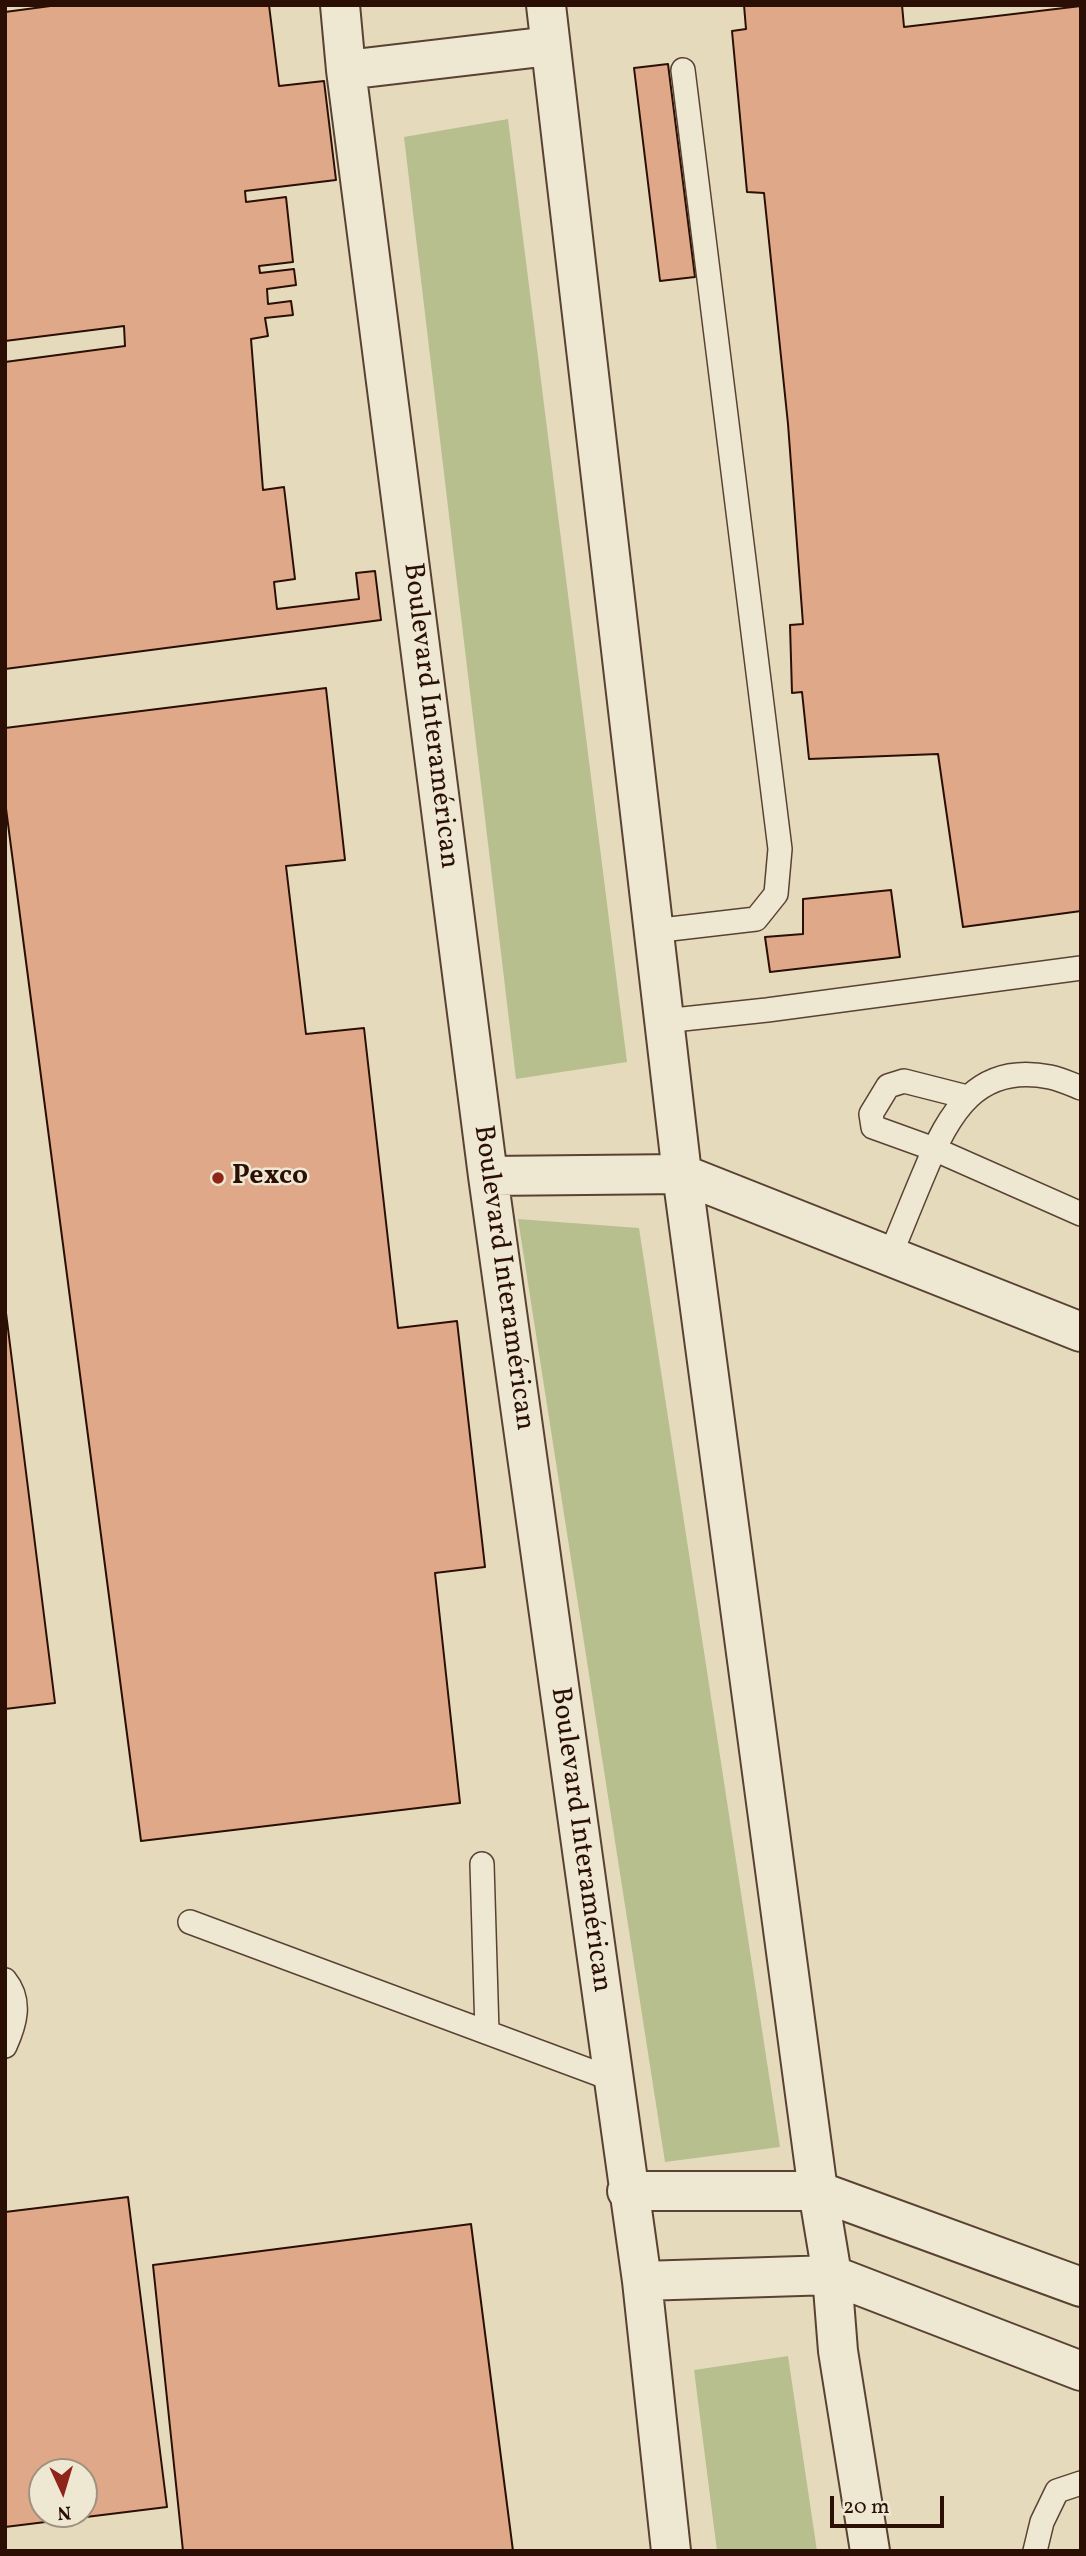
<!DOCTYPE html>
<html>
<head>
<meta charset="utf-8">
<style>
  body { margin:0 }
  #map { position:relative; width:1086px; height:2556px; overflow:hidden; background:#e5dbbc; font-family:Vollkorn,serif }
  canvas { display:block }
  .frame { position:absolute; inset:0; border:7px solid #2b0f05; pointer-events:none }
  .north { position:absolute; left:28px; top:2458px; width:70px; height:70px; box-sizing:border-box; background:#eee8d3; border:2px solid #a09181; border-radius:50%; rotate:176deg; font-size:19px; font-weight:700; line-height:28px; text-align:center; color:#2b0f05 }
  .north::after { content:''; display:block; margin:auto; width:24px; height:32px; background:#8f2418; clip-path:polygon(50% 0,100% 100%,50% 72%,0 100%) }
  .scale { position:absolute; left:830px; top:2496px; width:114px; height:32px; box-sizing:border-box; border:4px solid #2b0f05; border-top:0; padding-left:9px; font-size:21px; line-height:24px; white-space:nowrap; color:#2b0f05; -webkit-text-stroke:5px #eee8d3; paint-order:stroke }
</style>
</head>
<body>
<div id="map">
<canvas width="1086" height="2556"></canvas>
<div class="frame"></div>
<div class="north">N</div>
<div class="scale">20 m</div>
</div>
<script>
const ctx = document.querySelector('canvas').getContext('2d');
ctx.lineJoin = 'round';
function fill(path, color) {
  ctx.fillStyle = color;
  ctx.fill(path, 'evenodd');
}
function strokePath(path, color, width, dash) {
  ctx.strokeStyle = color;
  ctx.lineWidth = width;
  ctx.lineCap = dash ? 'butt' : 'round';
  ctx.setLineDash(dash || []);
  ctx.stroke(path);
}
function label(font, color, halo, rows, align = 'center') {
  ctx.font = font + ' Vollkorn,serif';
  ctx.lineWidth = 5;
  ctx.setLineDash([]);
  ctx.textBaseline = 'middle';
  ctx.strokeStyle = halo;
  ctx.fillStyle = color;
  for (const [text, x, y, turn = 0] of rows) {
    ctx.save();
    ctx.translate(x, y);
    ctx.rotate((+turn || 0) * Math.PI / 180);
    ctx.textAlign = isNaN(turn) ? turn : align;
    if (halo) ctx.strokeText(text, 0, 0);
    ctx.fillText(text, 0, 0);
    ctx.restore();
  }
}
fill(new Path2D(`
  M508,119L627,1062L516,1079L404,137Z
  M518,1219L639,1228L780,2147L665,2162Z
  M788,2356L817,2551H717L694,2370Z`), '#b7bf8e');
const building = new Path2D(`
  M58,5H269L279,86L324,81L336,180L245,191L246,202L286,197L293,262L259,266L260,273L294,269L296,285L267,289L268,304L291,301L293,315L265,318L268,336L251,339L263,490L284,487L295,579L274,582L277,609L359,599L356,573L375,571L381,620L5,669V362L125,346L124,326L5,341V12Z
  M744,5H902L904,27L1081,6V911L963,927L938,754L809,759L802,692L792,693L790,625L803,624L788,424L764,193L747,192L732,31L746,29Z
  M668,64L695,277L660,281L634,68Z
  M326,688L345,860L286,866L306,1034L364,1028L398,1328L457,1321L485,1567L435,1573L460,1803L141,1841L5,801V728Z
  M891,890L900,957L770,972L765,937L803,934V899Z
  M5,1305L55,1703L5,1709Z
  M128,2197L167,2507L5,2527V2212ZM42,2472H84V2514H42Z
  M471,2224L513,2551H183L153,2265Z`);
fill(building, '#dfa888');
strokePath(building, '#2b0f05', 2);
const lane = new Path2D(`
  M653,931L756,919L776,894L780,849L683,70
  M664,1021L767,1010L1081,968
  M967,1097L904,1081L888,1086L871,1114L873,1127L934,1149L1081,1214
  M890,1256C902,1227 913,1199 925,1171C949,1113 977,1062 1050,1077C1060,1079 1071,1084 1081,1088
  M482,1864L487,2032
  M190,1922L612,2079
  M5,1980C22,2001 15,2024 5,2046
  M1035,2551L1042,2522L1057,2491L1081,2483`);
const street = new Path2D(`
  M340,5L346,70L488,1176L642,2281L671,2551
  M546,5L682,1174L818,2191L832,2275L838,2351L870,2551
  M346,70L550,46
  M488,1176L682,1174L1081,1332
  M627,2191H818L1081,2287
  M642,2281L832,2275L1081,2371`);
strokePath(lane, '#5a4233', 26);
strokePath(street, '#5a4233', 42);
strokePath(lane, '#eee8d3', 23);
strokePath(street, '#eee8d3', 38);
for (const [x, y, r, color] of [
  [218,1178,7,"#8f2418"]
]) {
  const dot = new Path2D();
  dot.arc(x, y, r, 0, 2 * Math.PI);
  ctx.fillStyle = color;
  ctx.fill(dot);
  strokePath(dot, '#eee8d3', 2.5);
}
label('28px', '#2b0f05', '#eee8d3', [
  ["Boulevard Interamérican",429,716,83],
  ["Boulevard Interamérican",502,1278,82],
  ["Boulevard Interamérican",579,1840,82]
]);
label('bold 28px', '#2b0f05', '#eee8d3', [
  ["Pexco",232,1178]
], 'left');
</script>
</body>
</html>
